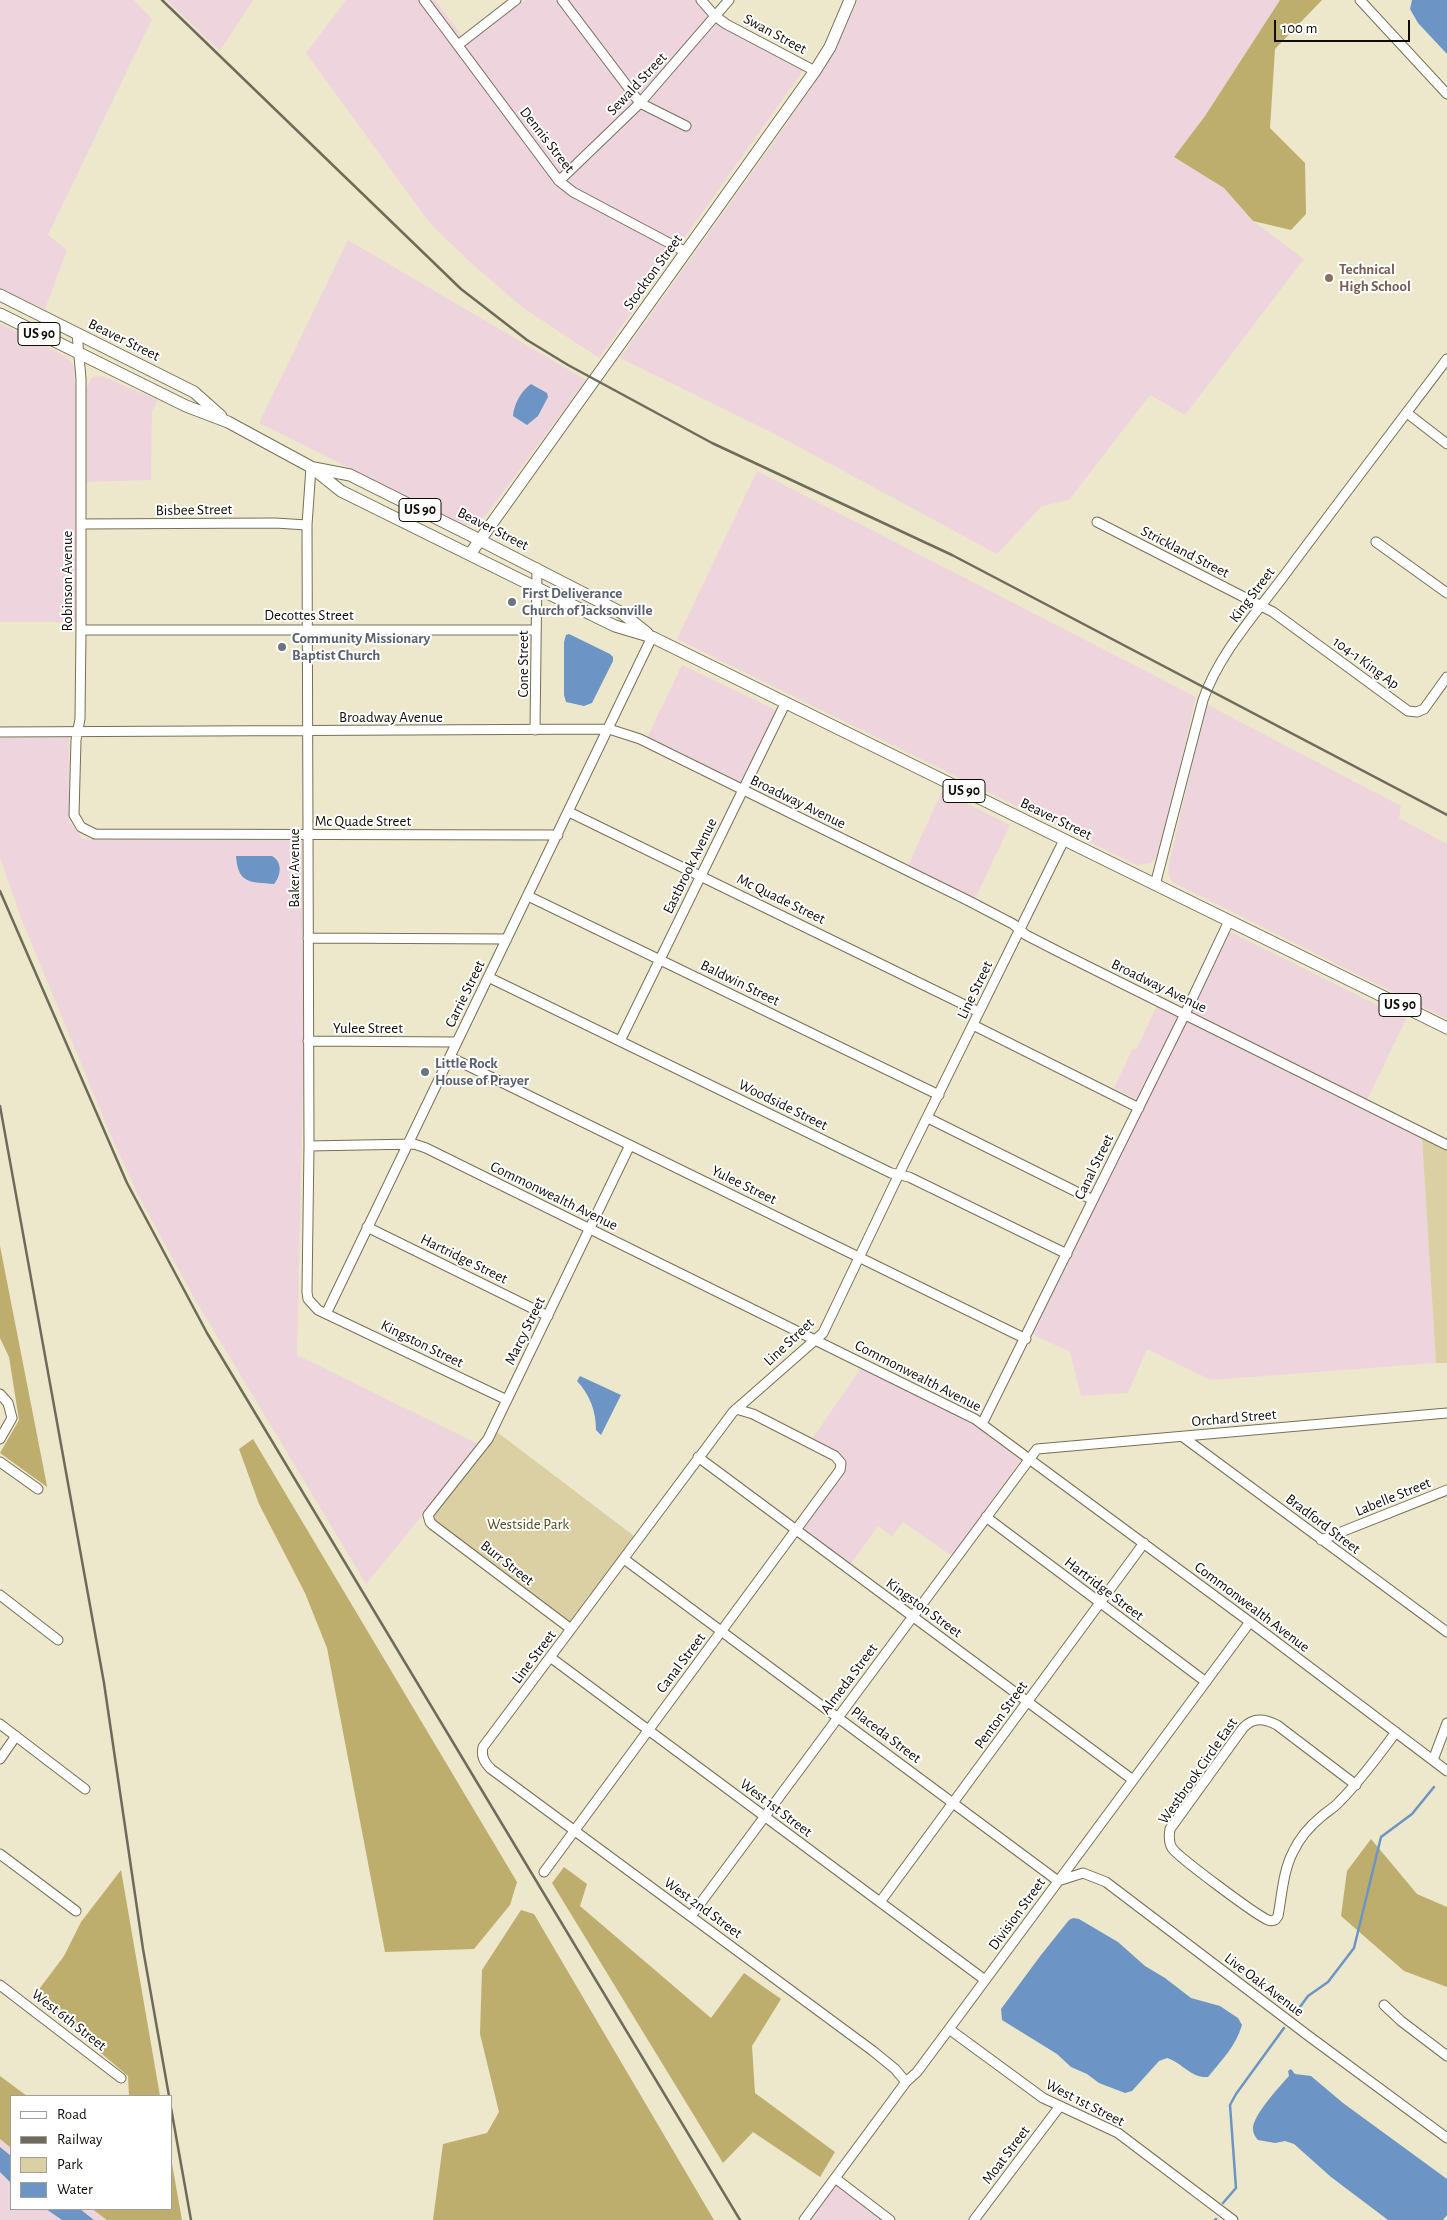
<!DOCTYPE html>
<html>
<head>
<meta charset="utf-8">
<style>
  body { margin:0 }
  #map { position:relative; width:1447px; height:2220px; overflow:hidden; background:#ede7cb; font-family:"Alegreya Sans",sans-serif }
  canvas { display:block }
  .legend { position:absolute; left:10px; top:2095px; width:162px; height:115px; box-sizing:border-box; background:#fff; border:1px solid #9f9e9b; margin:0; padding:6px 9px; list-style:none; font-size:15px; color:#0e0c04 }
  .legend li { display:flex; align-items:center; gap:10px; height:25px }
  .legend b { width:25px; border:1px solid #9f9e9b }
  .scale { position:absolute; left:1274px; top:20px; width:136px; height:22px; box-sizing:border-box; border:2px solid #0e0c04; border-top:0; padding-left:6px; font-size:15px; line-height:18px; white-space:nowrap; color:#0e0c04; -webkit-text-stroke:4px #fff; paint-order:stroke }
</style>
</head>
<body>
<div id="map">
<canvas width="1447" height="2220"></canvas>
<ul class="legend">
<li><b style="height:6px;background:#fff"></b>Road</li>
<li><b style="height:6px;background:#6f6b5b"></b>Railway</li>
<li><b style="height:14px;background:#dad0a4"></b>Park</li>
<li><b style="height:14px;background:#6c95c5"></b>Water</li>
</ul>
<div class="scale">100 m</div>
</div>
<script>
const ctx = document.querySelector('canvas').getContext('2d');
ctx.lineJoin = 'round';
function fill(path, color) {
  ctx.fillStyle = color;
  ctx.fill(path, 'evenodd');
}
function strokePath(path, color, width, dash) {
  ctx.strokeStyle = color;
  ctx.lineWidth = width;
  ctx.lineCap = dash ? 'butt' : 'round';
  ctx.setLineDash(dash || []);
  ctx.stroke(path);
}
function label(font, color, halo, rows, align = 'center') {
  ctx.font = font + ' "Alegreya Sans",sans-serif';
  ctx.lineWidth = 4;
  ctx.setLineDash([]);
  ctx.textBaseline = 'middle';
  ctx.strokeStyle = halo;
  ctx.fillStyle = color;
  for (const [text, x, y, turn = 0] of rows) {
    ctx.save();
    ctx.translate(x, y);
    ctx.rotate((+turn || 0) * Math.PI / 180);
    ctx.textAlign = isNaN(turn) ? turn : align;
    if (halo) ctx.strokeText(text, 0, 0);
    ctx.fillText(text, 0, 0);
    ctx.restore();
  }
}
fill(new Path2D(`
  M0,0H134L152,19L48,235L67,250L45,309L0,289Z
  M166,0H253L220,51Z
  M346,0H435L468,44L525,0H696L711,16L805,68L599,358L522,307L470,262L429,222L306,53Z
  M858,0H1280L1205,116L1174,157L1224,188L1253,221L1304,259L1185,415L1150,395L1069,500L1042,506L997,554L775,434L620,358L783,129L829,60Z
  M348,240L586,380L486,515L473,525H464L259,423Z
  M0,323L69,358L74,367L76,395L77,622H0Z
  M102,376L158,400L152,411L151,480L85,482L86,388L92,377Z
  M757,471L1196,697L1165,831L1156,857L1151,863L1136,865L677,639Z
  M682,665L778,711L742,784L647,738Z
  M1208,705L1401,806L1399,818L1447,844V1019L1172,882L1168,873L1169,863L1204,714Z
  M69,737V822L83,839L302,840L304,1041L297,1355L480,1445L366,1584L196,1301L138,1195L111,1136L21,918L0,858V738Z
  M942,791L1010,825L975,899L908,866Z
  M1220,927L1406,1019L1367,1100L1182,1007Z
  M1157,1006L1422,1138L1436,1363L1211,1380L1147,1349L1128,1393L1081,1396L1070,1352L1032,1334L1145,1104L1114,1088L1133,1048L1136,1050Z
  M861,1368L971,1423L1021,1460L952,1556L903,1522L892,1536L878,1526L850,1565L802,1530L846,1467L841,1455L812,1439Z
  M0,2139L11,2148V2209H92L107,2220H0Z
  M836,2185L882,2220H810Z`), '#eed5dd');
fill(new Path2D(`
  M1422,1138L1447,1151V1363H1436Z
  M497,1432L634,1536L569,1623L424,1513L480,1445L487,1449Z`), '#dad0a4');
fill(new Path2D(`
  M1280,0H1322L1275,49L1270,128L1305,163L1306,214L1291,230L1253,221L1224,188L1174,157L1205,116Z
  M0,1246L47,1486V1487L0,1453L19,1420L9,1357L0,1338Z
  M253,1439L517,1882L510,1905L474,1949L385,1952L327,1648L305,1593L259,1504L239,1449Z
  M1371,1839L1417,1894L1447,1907V1987L1404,1971L1341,1916L1347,1871Z
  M564,1867L587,1884L580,1906L711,2018L744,1973L781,1999L752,2046L755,2093L835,2152L820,2177L753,2132L723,2163L552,1883Z
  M121,1870L160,2096H129L128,2076L34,1996L64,1956L81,1922Z
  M521,1910L534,1914L714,2220H433L443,2144L487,2133L499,2112L480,2034L482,1970Z
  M0,2076L27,2096H11V2148L0,2139Z
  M171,2158L182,2220H107L92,2209H171Z`), '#bdae6e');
fill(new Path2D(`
  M1412,0H1447V54L1418,23L1410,9Z
  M531,384L547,393L548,397L538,416L527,425L513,416C514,404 521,391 531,384Z
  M569,634L610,654L613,657V661L592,703L584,706L566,702L564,695V642L566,635Z
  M236,856H272C283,862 281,876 274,884C250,882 238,884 236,856Z
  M580,1376L621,1395L601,1435L596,1430C596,1411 590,1395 577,1381Z
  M1073,1918L1079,1919L1118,1942L1145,1966L1165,1978L1191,1998L1220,2006L1238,2018L1242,2025C1236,2046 1221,2061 1208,2077C1190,2078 1183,2063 1167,2058L1159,2061L1132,2091L1125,2093L1099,2083L1087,2074L1071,2067L1057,2054L1002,2020L1001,2009L1041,1955L1069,1920Z
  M1291,2069L1295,2074L1311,2076L1343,2103L1447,2179V2215L1443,2220H1388L1331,2177L1294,2144L1285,2141L1275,2143L1258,2140C1255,2137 1253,2133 1253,2129C1252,2116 1280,2086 1289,2076L1288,2071Z
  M0,2147L11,2156V2183L0,2172Z
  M46,2209H80L94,2220H62Z`), '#6c95c5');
strokePath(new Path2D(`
  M1297,2011L1308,1996L1328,1982L1354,1948L1381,1837L1412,1814L1434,1787
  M1223,2203L1236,2188L1230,2105L1236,2094L1284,2028
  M1215,2220L1216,2219`), '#6c95c5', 2.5);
const minor = new Path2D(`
  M424,0L559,181L573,192L686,252
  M562,0L640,103L686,126
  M701,0L715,16L726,24L815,71
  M1360,0L1447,94
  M458,45L516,0
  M559,181L640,103L729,0
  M77,333L81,379V630L80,719L76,740L74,815L81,827L95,834L558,835
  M1407,413L1447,444
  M311,467L307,525L309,1146L307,1292L308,1299L318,1310L507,1400
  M1097,522L1273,612L1408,711L1417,712L1424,709L1447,677
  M81,524L275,523L307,525
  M1376,542L1447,593
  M81,630H536
  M535,730L537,568
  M0,732L609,729L640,739L967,900L1013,924L1026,935L1065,955L1447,1145
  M569,812L979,1012
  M1155,885L1203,700C1219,654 1254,616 1283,577C1337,504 1392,432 1447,359
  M528,896L939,1095
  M308,938L507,939
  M488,977L891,1173L909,1177L1067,1254
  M973,1025L1139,1108
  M308,1041L457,1042
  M620,1041L785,704
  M450,1057L1026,1339
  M928,1118L1093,1200
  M309,1146L414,1144L426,1148L975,1419L1250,1622L1447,1771
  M367,1227L548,1316
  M326,1314L652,637
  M0,1394L8,1403L12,1418L0,1439
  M982,1424L1185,1014L1229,921
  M1183,1437L1447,1632
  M698,1457L1133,1780
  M0,1462L38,1489
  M986,1517L1206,1682
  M1321,1540L1447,1490
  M624,1559L1058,1881L1083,1873L1106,1882L1310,2037L1447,2138
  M0,1595L58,1640
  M571,1629L433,1525L430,1522L428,1515L488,1439L630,1145
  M550,1657L985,1980
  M0,1724L85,1789
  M0,1759L16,1736
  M1433,1760L1447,1723
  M1356,1785L1277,1725C1264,1718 1253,1717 1243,1728L1170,1829C1169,1835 1169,1843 1172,1848C1178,1857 1256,1915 1268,1920C1271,1921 1271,1921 1275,1920L1278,1916C1282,1895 1283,1871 1293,1852C1299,1839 1311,1825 1322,1816C1328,1811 1335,1807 1340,1801C1361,1780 1378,1756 1396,1732
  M0,1854L76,1911
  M544,1872L840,1470L841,1463L835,1456L753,1414L736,1409
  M880,1902L1144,1543
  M691,1916L1037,1449L1447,1413
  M0,1985L121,2078
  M1384,2005L1401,2021L1447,2056
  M949,2029L1043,2098L1118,2133L1233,2220
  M906,2082L895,2069L873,2051L491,1769C484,1762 481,1756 483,1747L733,1412L823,1333L899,1174L1064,840
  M835,2178L890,2220
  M804,2220L906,2082L917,2072L949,2029L1250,1622
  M974,2220L1060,2106`);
const major = new Path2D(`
  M0,295L194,392L221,416
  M0,314L186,406L228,422L311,467L341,491L537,588L615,626L652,637L1447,1028
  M314,468L350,475L466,533L622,613L647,633
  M470,554L815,71L830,47L850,0`);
strokePath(minor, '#767058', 11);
strokePath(major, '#767058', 13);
strokePath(minor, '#fff', 9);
strokePath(major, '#fff', 11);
strokePath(new Path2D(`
  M162,0L461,289L527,340L568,365L712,443L952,555L1447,815
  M0,891L127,1183L207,1333L740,2220
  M0,1106L104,1683L143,1949L169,2096
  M171,2108L191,2220`), '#6f6b5b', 2.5);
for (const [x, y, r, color] of [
  [1329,278,5,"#8d6e63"],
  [512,602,5,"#6b7280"],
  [282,647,5,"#6b7280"],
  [425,1072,5,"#6b7280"]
]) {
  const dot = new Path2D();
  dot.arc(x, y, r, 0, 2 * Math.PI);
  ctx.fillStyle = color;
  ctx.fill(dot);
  strokePath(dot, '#fff', 2);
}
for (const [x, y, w] of [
  [39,334,42],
  [420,510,42],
  [964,791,42],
  [1400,1005,42]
]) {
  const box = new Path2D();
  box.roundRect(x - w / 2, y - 11.5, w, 23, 4);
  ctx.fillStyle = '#fff';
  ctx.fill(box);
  strokePath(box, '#0e0c04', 1);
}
label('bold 14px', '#0e0c04', null, [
  ["US 90",39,334],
  ["US 90",420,510],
  ["US 90",964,791],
  ["US 90",1400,1005]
]);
label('15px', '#0e0c04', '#fff', [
  ["Swan Street",775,34,28],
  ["Sewald Street",637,84,-47],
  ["Dennis Street",547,140,52],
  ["Stockton Street",653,272,-54],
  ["Beaver Street",124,340,26],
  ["Bisbee Street",194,510,-1],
  ["Beaver Street",493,529,27],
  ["Strickland Street",1185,552,27],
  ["Robinson Avenue",67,581,-90],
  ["King Street",1252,595,-53],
  ["Decottes Street",309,615],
  ["104-1 King Ap",1366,663,36],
  ["Cone Street",523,664,-90],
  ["Broadway Avenue",391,717],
  ["Broadway Avenue",798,802,26],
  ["Beaver Street",1056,819,26],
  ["Mc Quade Street",363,821],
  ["Eastbrook Avenue",690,866,-64],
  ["Baker Avenue",294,868,-90],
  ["Mc Quade Street",781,899,26],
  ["Baldwin Street",740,983,26],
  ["Broadway Avenue",1159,986,26],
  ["Line Street",975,990,-64],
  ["Carrie Street",465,994,-64],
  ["Yulee Street",368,1028],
  ["Woodside Street",783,1105,26],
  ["Canal Street",1094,1167,-64],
  ["Yulee Street",744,1185,26],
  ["Commonwealth Avenue",554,1196,26],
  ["Hartridge Street",464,1259,26],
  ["Marcy Street",525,1331,-64],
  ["Line Street",789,1342,-43],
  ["Kingston Street",422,1344,26],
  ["Commonwealth Avenue",918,1376,27],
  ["Orchard Street",1234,1418,-5],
  ["Labelle Street",1393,1497,-22],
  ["Bradford Street",1323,1524,37],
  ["Burr Street",507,1563,38],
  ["Hartridge Street",1104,1589,37],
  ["Commonwealth Avenue",1252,1607,37],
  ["Kingston Street",924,1608,36],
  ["Line Street",534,1657,-53],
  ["Canal Street",681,1663,-53],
  ["Almeda Street",849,1679,-53],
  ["Penton Street",1001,1715,-54],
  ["Placeda Street",886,1735,37],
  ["Westbrook Circle East",1198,1771,-55],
  ["West 1st Street",776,1808,37],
  ["West 2nd Street",703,1908,36],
  ["Division Street",1017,1914,-54],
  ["Live Oak Avenue",1264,1985,37],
  ["West 6th Street",69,2020,38],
  ["West 1st Street",1085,2103,27],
  ["Moat Street",1006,2155,-53]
]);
label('bold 15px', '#785e54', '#fff', [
  ["Technical",1339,269],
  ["High School",1339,286]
], 'left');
label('bold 15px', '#5b616d', '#fff', [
  ["First Deliverance",522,593],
  ["Church of Jacksonville",522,610],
  ["Community Missionary",292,638],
  ["Baptist Church",292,655],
  ["Little Rock",435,1063],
  ["House of Prayer",435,1080]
], 'left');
label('15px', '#554a18', '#fff', [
  ["Westside Park",528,1524]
]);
</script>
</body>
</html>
